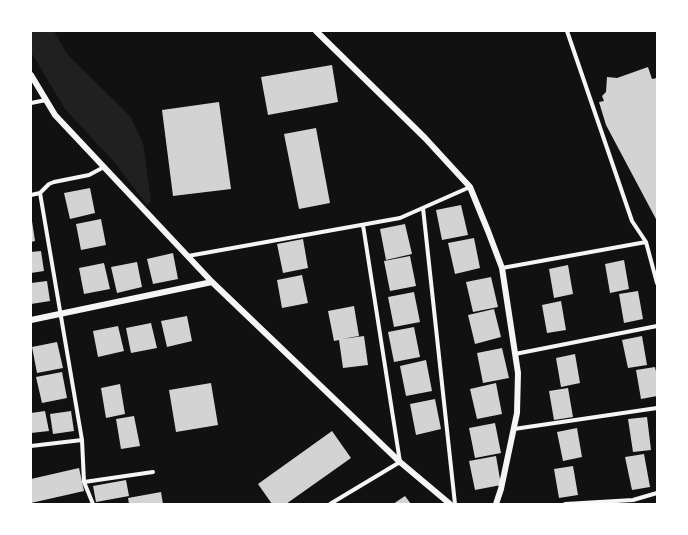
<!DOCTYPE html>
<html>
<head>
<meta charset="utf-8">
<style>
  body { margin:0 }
  #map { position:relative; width:688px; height:535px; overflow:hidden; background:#111; font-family:Bitter,serif }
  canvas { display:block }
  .frame { position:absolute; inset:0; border:32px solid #fff; pointer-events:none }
</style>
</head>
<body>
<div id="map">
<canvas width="688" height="535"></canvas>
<div class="frame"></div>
</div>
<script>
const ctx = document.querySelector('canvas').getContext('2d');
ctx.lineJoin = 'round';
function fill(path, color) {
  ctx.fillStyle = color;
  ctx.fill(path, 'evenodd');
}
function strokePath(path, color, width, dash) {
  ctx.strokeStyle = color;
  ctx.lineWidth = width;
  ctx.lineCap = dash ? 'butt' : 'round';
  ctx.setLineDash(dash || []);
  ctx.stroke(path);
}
fill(new Path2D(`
  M31,31H54L68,55L130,116L143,143L151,201L147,205L115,163L65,109L31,52Z`), '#202020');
fill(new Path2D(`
  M332,65L338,102L268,115L261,77Z
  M648,67L652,79L657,78V221L606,125L599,102L604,101L602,96L606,92L607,77L617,78Z
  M219,102L231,189L173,196L162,110Z
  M316,128L330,203L299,209L284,134Z
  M90,188L95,213L70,219L64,193Z
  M461,205L468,235L442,240L436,210Z
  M101,219L106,245L81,250L76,224Z
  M32,221L35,241L31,242V222Z
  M405,224L412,254L386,260L380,229Z
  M474,238L480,268L455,274L448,243Z
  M303,239L308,268L283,273L277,244Z
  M41,251L44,271L31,273V252Z
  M173,253L178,279L153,284L147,259Z
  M410,256L416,286L390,291L384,261Z
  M624,260L629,289L610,293L605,264Z
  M137,262L142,287L117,293L111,267Z
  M104,263L110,289L84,294L79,268Z
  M568,265L573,294L554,298L549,269Z
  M302,275L308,303L282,308L277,280Z
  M491,277L498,307L473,312L466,282Z
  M47,281L50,301L31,304V283Z
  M638,291L643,319L624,323L619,294Z
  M414,292L420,322L394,327L388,297Z
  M561,301L566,330L547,333L542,305Z
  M354,306L359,336L342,339L364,336L368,365L343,368L339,340L334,341L328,311Z
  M494,309L501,337L475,344L468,315Z
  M187,316L192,341L167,347L161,321Z
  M151,323L157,348L131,353L126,328Z
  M118,326L124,351L98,357L93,331Z
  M414,327L420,357L394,362L388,332Z
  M642,336L647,365L628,368L622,340Z
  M57,342L63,368L37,373L32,347Z
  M502,348L509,378L483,383L477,353Z
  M575,354L580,383L561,387L556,358Z
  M426,360L432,391L406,396L400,366Z
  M655,367L657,376V396L641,399L636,370Z
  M62,372L67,398L42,403L36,377Z
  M211,383L218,425L176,432L169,390Z
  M496,383L502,414L477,419L470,389Z
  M120,384L125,414L106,418L101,388Z
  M568,388L573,417L554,420L549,391Z
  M435,399L441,429L416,435L410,404Z
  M45,411L49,431L31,433V413Z
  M71,411L74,431L53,434L50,414Z
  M134,416L140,446L121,449L116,419Z
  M647,417L651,450L633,452L628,419Z
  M495,423L501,453L475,458L469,428Z
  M577,428L582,457L563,461L557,432Z
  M332,431L351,458L286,504H272L258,484Z
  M644,454L650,487L632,490L625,457Z
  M496,456L501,485L475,490L469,461Z
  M573,466L578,495L559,498L554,469Z
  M79,468L84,491L31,503V479Z
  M126,480L129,496L96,502L93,486Z
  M161,492L163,504H129L128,498Z
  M405,496L411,504H393Z`), '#d3d3d3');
strokePath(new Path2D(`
  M567,31L632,221L646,242L657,283
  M31,103L46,100
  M40,193L49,184L54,182L89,175L104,167
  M31,195L40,193L82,440L84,482L93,504
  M423,208L455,504
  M188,256L400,218L470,187
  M502,268L646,242
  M515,354L657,326
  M514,429L657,408
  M31,446L82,440
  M84,482L153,472
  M330,504L400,462L363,225
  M565,504L633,500L657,493`), '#f5f5f5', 4);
strokePath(new Path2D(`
  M316,31L425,138L470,187L488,231L502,268L518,373L517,413L501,489L496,504
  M31,75L55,115L212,282L400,462L450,504
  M31,320L212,282`), '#f5f5f5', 6);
</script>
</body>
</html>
